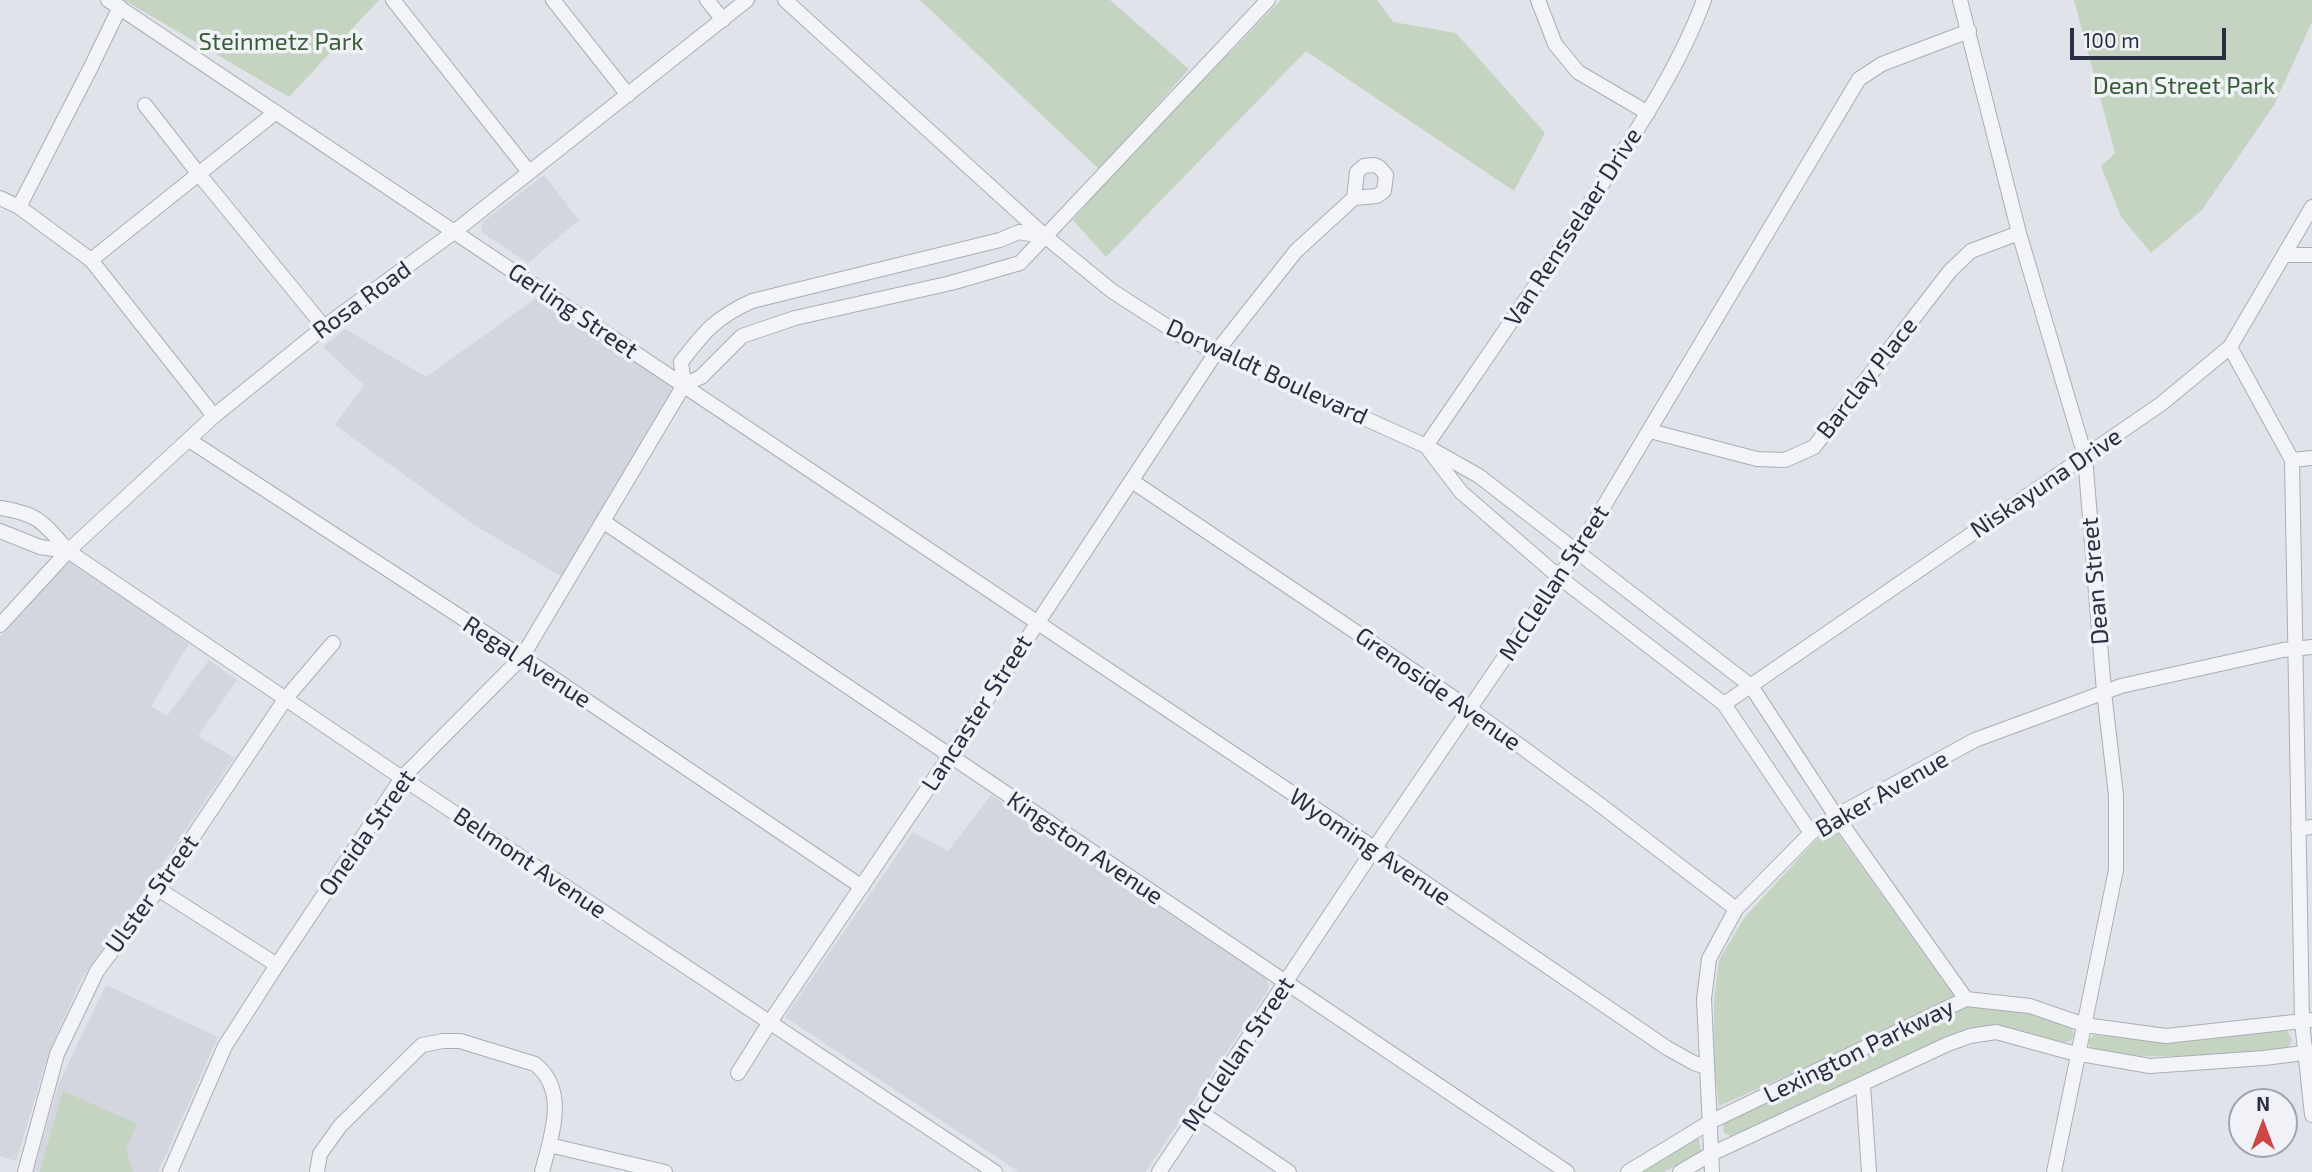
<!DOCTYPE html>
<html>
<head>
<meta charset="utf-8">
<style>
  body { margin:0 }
  #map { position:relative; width:2312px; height:1172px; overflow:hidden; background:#e1e3ea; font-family:"Exo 2",sans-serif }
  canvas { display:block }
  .north { position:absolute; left:2228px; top:1088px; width:70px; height:70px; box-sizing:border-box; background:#f0f2f7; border:2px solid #a0a4af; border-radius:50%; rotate:0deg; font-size:19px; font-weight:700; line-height:28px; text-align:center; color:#292e42 }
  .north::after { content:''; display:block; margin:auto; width:24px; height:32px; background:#d14344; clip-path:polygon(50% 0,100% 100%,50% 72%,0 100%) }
  .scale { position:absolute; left:2070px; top:28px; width:156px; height:32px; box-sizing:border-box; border:4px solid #292e42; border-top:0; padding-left:9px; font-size:21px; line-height:24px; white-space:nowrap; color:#292e42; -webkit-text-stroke:5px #f0f2f7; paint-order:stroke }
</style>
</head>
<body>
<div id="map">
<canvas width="2312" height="1172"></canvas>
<div class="north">N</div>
<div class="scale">100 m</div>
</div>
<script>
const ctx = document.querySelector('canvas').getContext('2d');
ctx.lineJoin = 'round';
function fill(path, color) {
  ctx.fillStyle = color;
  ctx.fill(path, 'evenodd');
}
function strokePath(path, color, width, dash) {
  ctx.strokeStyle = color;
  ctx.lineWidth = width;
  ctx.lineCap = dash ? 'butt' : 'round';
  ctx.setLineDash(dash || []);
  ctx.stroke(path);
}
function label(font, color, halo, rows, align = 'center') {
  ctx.font = font + ' "Exo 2",sans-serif';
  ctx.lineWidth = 7;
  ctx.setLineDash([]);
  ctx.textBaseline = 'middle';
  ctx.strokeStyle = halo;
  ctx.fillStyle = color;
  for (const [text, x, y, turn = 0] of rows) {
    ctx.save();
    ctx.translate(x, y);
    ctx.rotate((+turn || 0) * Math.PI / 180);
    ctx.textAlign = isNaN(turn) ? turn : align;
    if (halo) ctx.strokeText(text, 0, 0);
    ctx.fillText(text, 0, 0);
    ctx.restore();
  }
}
fill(new Path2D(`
  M544,175L579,220L528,263L483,233L481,226L484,221Z
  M538,297L670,386L673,391L564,578L473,524L335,425L364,385L323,347L345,329L426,377Z
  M70,559L189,644L151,706L167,716L209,660L237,680L198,736L234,758L150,883L82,978L49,1052L16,1161L0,1156V637Z
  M991,795L1267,978L1269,989L1145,1172H1019L785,1017L913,832L948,851Z
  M106,985L218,1037L158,1172H33L59,1083Z`), '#d3d5df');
fill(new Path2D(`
  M124,0H379L289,97Z
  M920,0H1110L1189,69L1100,170Z
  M1281,0H1377L1393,22L1456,33L1545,133L1514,191L1306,51L1106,257L1073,220L1110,176Z
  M2074,0H2312V22L2274,105L2202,210L2151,253L2121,217L2101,166L2115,153Z
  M1834,828L1954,996L1859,1044L1719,1106L1714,1066V1001L1719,960L1745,917L1815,841Z
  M1977,1004C2009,1009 2042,1013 2071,1027L2074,1035L2071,1041L2061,1043L2007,1029L1760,1126L1730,1136L1724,1133L1723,1127L1726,1120L1962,1008Z
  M2286,1029L2292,1039L2290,1045L2284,1049L2193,1057L2138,1056L2095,1050L2090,1047L2088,1040L2094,1035L2156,1040Z
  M63,1091L137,1124L126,1149L133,1172H40Z
  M1694,1139H1699L1701,1152L1664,1172H1636Z`), '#c4d4c1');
const minor = new Path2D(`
  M108,0L1383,854L1667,1048L1694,1063L1706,1067
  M393,0L529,172
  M553,0L628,95
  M707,0L723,20
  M785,0L1046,237L1112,291L1182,336L1426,446L1479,476L1751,686L1836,816L1966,999
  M1538,0L1555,44L1578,72L1648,113
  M1960,0L2019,233L2085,456L2104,692L2116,795V870L2054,1172
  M145,105L198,173L324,327
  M1374,165L1379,167L1386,175L1384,191L1377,196L1354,198L1357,172L1364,166Z
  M0,198L19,207L91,260L214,416
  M19,207L91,67L120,7
  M2285,255H2312
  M91,260L276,112
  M2230,347L2292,460L2302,1022L2312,1115
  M684,385L681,362C705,331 715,318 752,301L1000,240L1019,232L1046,237
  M1650,431L1757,459L1785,460L1814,447L1950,271L1971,251L2019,233
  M189,440L522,657L862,887
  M1426,446C1486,358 1547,271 1604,181C1641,124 1680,65 1704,0
  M1429,450L1461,492L1559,577L1724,704L1811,833
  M2292,460L2312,458
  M1132,481L1470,709L1599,804L1736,909
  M0,508C39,514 43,522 68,551L402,778L995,1172
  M604,522L1567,1172
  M0,531L40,547L68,551
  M0,625L68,551L214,416L324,327L454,232L747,0
  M1724,704L2161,404L2230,347L2312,207
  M2298,829L2312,827
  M158,889L277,965
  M738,1073L770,1022L949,757L1217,351L1296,251L1354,198
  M1863,1085L1869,1172
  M1200,1112L1289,1172
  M549,1145L665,1172
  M25,1172L57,1054L97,971L158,889L286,698L333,643
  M170,1172L225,1046L277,965L402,778L522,657L684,385L701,377L742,336L795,318L951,283L1020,263L1268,0
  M317,1172L320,1154L340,1126L422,1045L443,1041H460L535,1064C569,1091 551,1136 542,1172
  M1159,1172L1374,849L1577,551L1859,79L1882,64L1969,31
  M1628,1172L1710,1122L1966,999L2030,1006L2085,1025L2166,1036L2312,1020
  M1680,1172L1711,1154L1948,1044L1970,1036L1996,1032L2069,1052L2150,1066L2264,1058L2311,1052
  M1712,1172L1704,999L1709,959L1736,909L1811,833L1836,816L1975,740L2043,715L2121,686L2283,650L2312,647`);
strokePath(minor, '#aaadb8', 16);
strokePath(minor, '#f3f4f8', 14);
label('24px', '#375e35', '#f0f2f7', [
  ["Steinmetz Park",281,42],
  ["Dean Street Park",2184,86]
]);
label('24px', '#292e42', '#f0f2f7', [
  ["Van Rensselaer Drive",1573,227,-57],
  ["Rosa Road",362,300,-36],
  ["Gerling Street",573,311,34],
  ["Dorwaldt Boulevard",1267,372,25],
  ["Barclay Place",1867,378,-52],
  ["Niskayuna Drive",2046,483,-34],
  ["Dean Street",2095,581,-95],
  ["McClellan Street",1554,583,-57],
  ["Regal Avenue",527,662,33],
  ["Grenoside Avenue",1438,689,35],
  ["Lancaster Street",977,713,-57],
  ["Baker Avenue",1882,794,-30],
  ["Oneida Street",367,833,-55],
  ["Wyoming Avenue",1370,847,34],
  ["Kingston Avenue",1085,848,34],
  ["Belmont Avenue",530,863,34],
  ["Ulster Street",152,894,-54],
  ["Lexington Parkway",1859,1051,-26],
  ["McClellan Street",1238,1054,-56]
]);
</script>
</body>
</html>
